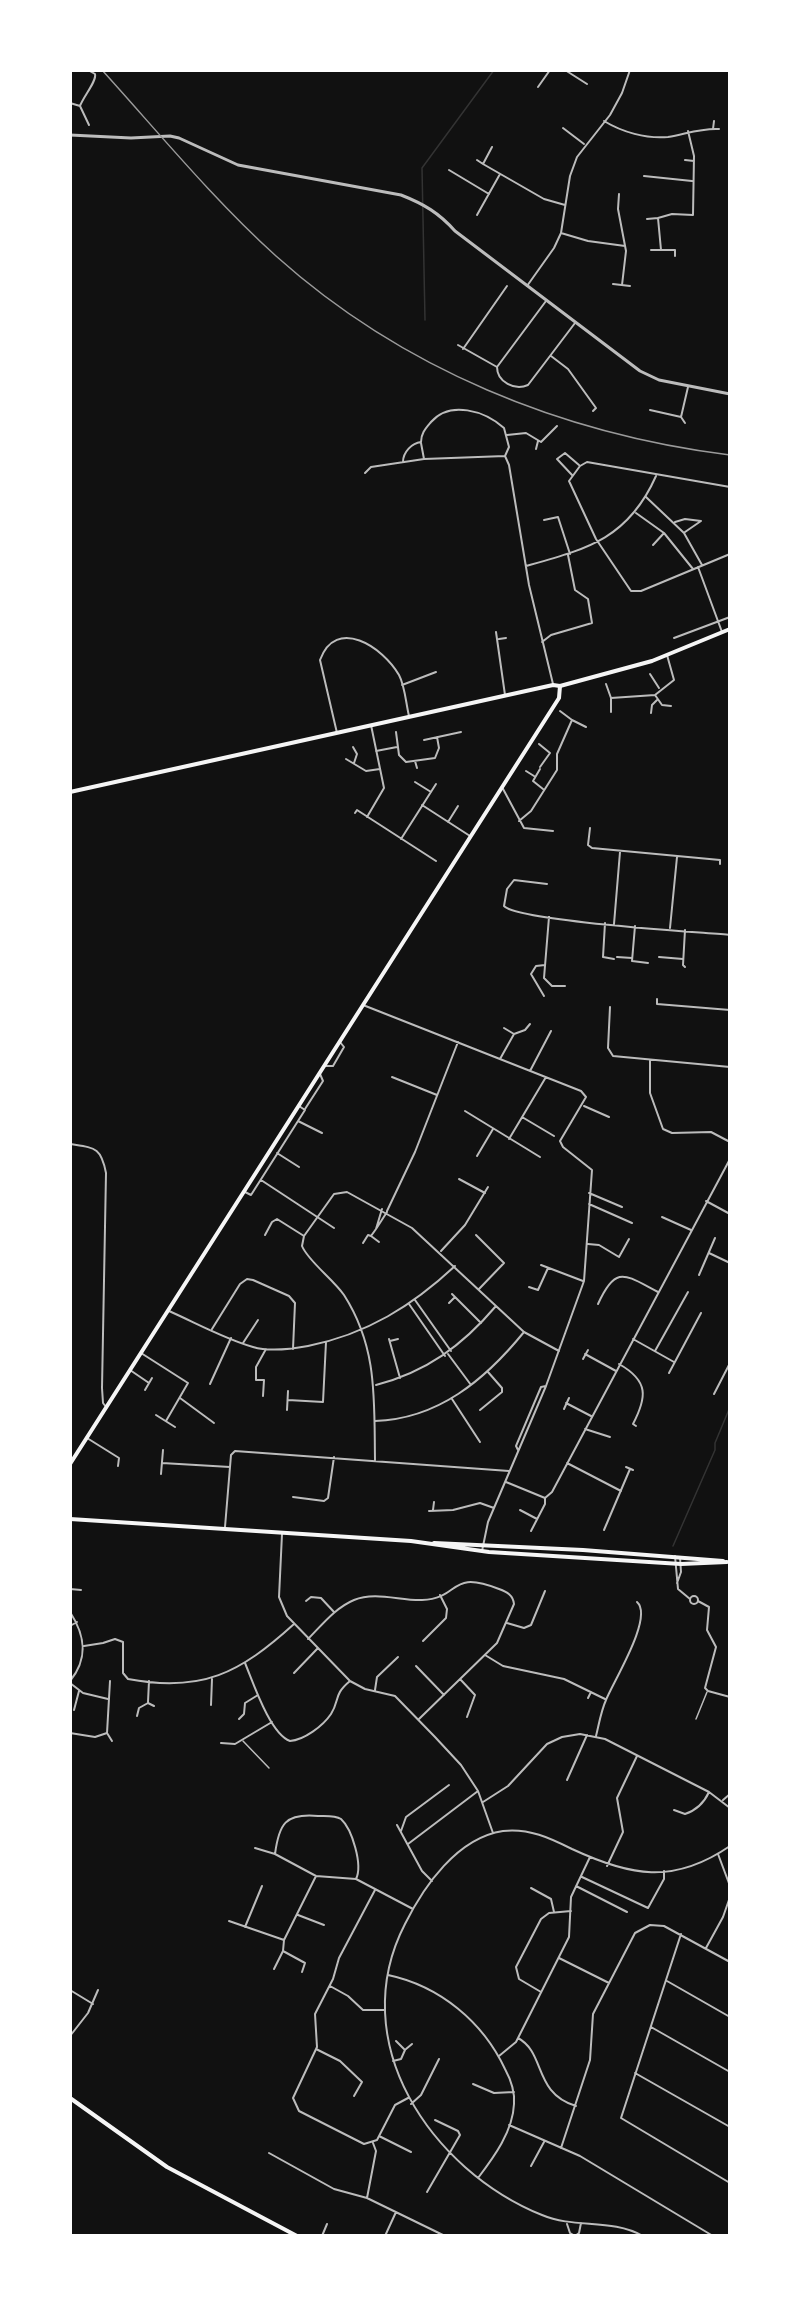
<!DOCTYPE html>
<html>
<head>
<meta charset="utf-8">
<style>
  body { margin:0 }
  #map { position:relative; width:800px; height:2306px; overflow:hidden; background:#111; font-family:"Noto Sans",sans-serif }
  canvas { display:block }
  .frame { position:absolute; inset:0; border:72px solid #fff; pointer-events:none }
</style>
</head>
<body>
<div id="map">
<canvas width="800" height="2306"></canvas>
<div class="frame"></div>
</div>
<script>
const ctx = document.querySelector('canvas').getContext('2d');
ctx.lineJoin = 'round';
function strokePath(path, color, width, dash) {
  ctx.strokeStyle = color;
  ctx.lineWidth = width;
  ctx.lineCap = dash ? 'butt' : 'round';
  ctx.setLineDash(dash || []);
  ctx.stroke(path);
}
strokePath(new Path2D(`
  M425,320L422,168L494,70
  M673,1546L715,1450V1443L730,1407`), '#333', 1.5);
strokePath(new Path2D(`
  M696,1719L707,1692
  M243,1741L269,1768`), '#bcbcbc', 1.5);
strokePath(new Path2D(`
  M565,70L587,84
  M538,87L550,70
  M70,103L80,106C83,97 97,81 95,74L88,70
  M80,106L89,125
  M604,121C622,132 646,139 668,137C686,134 700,128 719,129
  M563,128L584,144
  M713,129L714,121
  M492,147L483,164L544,199L565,205
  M477,160L483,164
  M685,160L694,161
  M449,170L489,194
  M644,176L692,181
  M619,194L618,209L626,251L622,285
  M477,215L500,174
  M647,219L658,218
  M561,233L588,241L625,246
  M651,250H661
  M675,256V250H661L658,218L672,214L693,215L694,156L688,131
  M613,284L630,286
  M527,286L554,248L561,233L570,176L577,157L610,115L622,93L630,70
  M546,301L497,367C497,382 515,391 528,385L575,323
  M458,345L497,367
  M463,349L507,286
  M551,356L568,369L596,408L593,411
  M650,410L681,417L688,387
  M681,417L685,423
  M507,435L526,433L541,442L557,426
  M536,449L538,441
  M505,456L509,465L529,585L553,684
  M424,459L505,456
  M403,462C403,452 412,443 421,442C421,433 426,428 431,422C450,400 485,411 504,428L509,447L505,456
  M365,473L371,467L424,459L421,443
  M572,475L557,459L565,453L579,465
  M730,487L587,462L580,466L569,481L596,539L631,591H641L730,554
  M646,497L684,533L702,565
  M636,513L664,533L693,569
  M544,520L558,517L570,554
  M675,522L685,519L701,521L685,532
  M653,545L664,533
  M526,566C587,549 628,539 656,476
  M698,567L722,632
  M496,632L505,695
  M674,638L730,617
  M499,639L506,638
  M542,642L551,635L592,623L588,599L575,590L568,555
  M667,655L674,680L655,695L662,705L671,706
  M650,674L659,688
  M606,684L611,698
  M402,685L436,672
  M560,711L572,720
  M611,712V698L655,695
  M651,713L652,705L657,700
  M396,732L399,755L406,762L435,758L439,748L437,737
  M337,733L320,660C336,616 383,647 399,675C405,686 406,704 409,716
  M424,740L461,732
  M539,744L550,753L540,767
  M353,747L357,754L354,763
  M376,751L397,747
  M346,759L366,771L380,769
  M415,761L417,768
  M540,769L533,781L543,789
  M526,771L534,776
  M415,782L431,792
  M502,787L524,828L553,831
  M422,805L470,836
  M355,813L357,810L436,861
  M367,817L384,788L371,725
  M519,821L531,811L557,770V754L572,720L586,727
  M448,822L458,806
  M590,828L588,845L592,848L720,860V864
  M401,839L436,784
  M547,884L514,880L507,889L504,906C518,921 698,932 730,935
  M549,917L544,978L552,986H565
  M605,923L603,957L614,959
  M614,924L620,852
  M635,926L632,961L648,963
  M670,928L677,857
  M685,930L683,965L685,967
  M617,957L632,958
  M659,957L683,959
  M544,996L531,974L536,966L545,965
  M657,999V1004L730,1010
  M363,1005L581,1091L586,1097L560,1141L563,1147L592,1170L584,1281L546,1386L488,1522L482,1551
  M610,1007L608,1048L613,1056L730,1067
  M504,1028L514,1034
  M500,1059L514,1034L525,1030L530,1024
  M650,1060V1093L663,1129L672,1133L711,1132L730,1142
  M326,1066H333L344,1047L340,1042
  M530,1071L551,1031
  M392,1077L437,1095
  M584,1106L609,1117
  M305,1109L323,1081L320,1074
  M465,1111L540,1157
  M522,1117L554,1136
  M298,1121L322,1133
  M509,1139L546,1077
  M70,1144C95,1148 101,1147 106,1173L102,1388L103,1403L106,1407
  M277,1153L299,1167
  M477,1156L493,1129
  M459,1179L485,1193
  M261,1180L334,1228
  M245,1192L251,1195L298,1121L305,1110L299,1106
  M589,1193L622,1207
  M706,1201L730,1214
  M589,1204L632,1223
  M382,1209L376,1229L387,1212
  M387,1211L415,1152L458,1042
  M662,1217L691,1230
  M376,1229L371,1236L379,1242
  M265,1235L272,1222L277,1219L304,1236
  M476,1235L504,1263L479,1289
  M363,1243L368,1235L371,1236
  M588,1244L599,1245L619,1257L629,1239
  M441,1251L465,1225L488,1187
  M709,1253L730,1263
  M541,1265L583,1281
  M699,1275L715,1238
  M529,1287L538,1290L548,1268
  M452,1294L481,1323
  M415,1300L451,1351
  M449,1303L455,1297
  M409,1304L445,1356
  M598,1304C616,1264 625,1275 658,1292
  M169,1311C196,1323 225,1339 253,1347C270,1352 292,1349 308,1346C367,1334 412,1306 455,1266
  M212,1329L240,1284L247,1279L253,1280L289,1296L295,1303L293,1349
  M389,1339L400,1378
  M633,1339L674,1362
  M390,1341L398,1339
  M243,1343L258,1320
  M655,1351L688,1292
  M141,1353L188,1383L166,1421
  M448,1354L471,1385
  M585,1354L616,1371
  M583,1359L588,1350
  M619,1364C649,1381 647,1397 633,1424L636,1426
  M130,1370L149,1383
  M669,1373L701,1313
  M210,1384L231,1338
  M376,1385C426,1372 462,1346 496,1306
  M145,1390L152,1378
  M714,1394L730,1363
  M263,1396L264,1380H256V1367L266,1349
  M180,1398L214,1423
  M452,1399L480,1442
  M288,1400L323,1402L326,1342
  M566,1403L591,1416
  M564,1409L569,1398
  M287,1410L288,1391
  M480,1410L502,1392V1388L488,1372
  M156,1415L175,1427
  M375,1421C438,1419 485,1380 524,1332
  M585,1429L610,1437
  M87,1438L119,1458L118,1466
  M518,1450L516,1446L541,1387L546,1386
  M375,1460C374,1400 378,1348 344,1295C333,1279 308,1261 302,1246L304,1236L334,1194L347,1192L412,1228L524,1332L559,1351
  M162,1463L230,1467
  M567,1463L621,1491
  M626,1467L633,1470
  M161,1474L163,1450
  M506,1482L545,1498
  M293,1497L324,1501L328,1498L334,1457
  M433,1510L434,1502
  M520,1510L537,1519
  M429,1511L453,1510L480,1503L494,1508
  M225,1527L231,1455L235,1451L509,1471
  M604,1530L630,1469
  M531,1531L545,1504V1498L552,1492L730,1159
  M282,1534L279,1597L287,1616L350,1681L365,1689L395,1696L435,1737L461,1765L478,1791L493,1833
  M675,1556L678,1589L690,1599
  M677,1583L681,1572L680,1557
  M70,1589L81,1590
  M690 1600a4 4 0 1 1 8 0a4 4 0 1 1-8 0Z
  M306,1601L311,1597L321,1598L334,1612
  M698,1601L709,1607L707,1630L716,1647L705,1688L708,1691L730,1697
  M70,1612C85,1635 89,1658 70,1681
  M507,1623L524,1628L531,1625L545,1591
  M70,1626L77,1622
  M308,1639C322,1625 335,1608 354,1600C375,1591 401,1601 422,1600C462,1598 448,1569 499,1589C507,1592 513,1595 514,1604L497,1643L419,1719
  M423,1641L446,1618L447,1609L440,1595
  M84,1646L103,1643L115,1639L123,1642V1673L128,1679C202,1693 240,1673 294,1624
  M485,1655L503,1666L564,1679L605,1699
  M245,1663C253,1682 270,1734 290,1741C304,1740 323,1726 331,1714C340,1700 333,1695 350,1681
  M416,1666L444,1695
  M294,1673L318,1648
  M460,1679L475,1695L467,1717
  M70,1683L83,1693L108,1699
  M375,1690L377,1677L398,1657
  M588,1698L591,1692
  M148,1702L149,1681
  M211,1705L212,1679
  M74,1710L79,1691
  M137,1716L139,1708L148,1703L154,1706
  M239,1719L244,1714L245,1703L258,1695
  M70,1733L95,1737L107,1733L110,1681
  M107,1733L112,1741
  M596,1736C599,1724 601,1711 606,1700C613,1682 654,1617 637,1602
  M221,1743L235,1744L272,1722
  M567,1780L587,1735
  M723,1800L730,1794
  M483,1802L508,1786L547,1744L562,1737L580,1734L605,1739L709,1792L730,1808
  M674,1810L685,1814C697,1810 704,1803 709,1792
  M397,1825L422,1871L432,1881
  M401,1831L406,1817L449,1785
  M408,1844L478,1791
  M255,1848L275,1854L316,1876L356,1879L413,1909
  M275,1854C279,1824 285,1813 318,1816C324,1816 335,1815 341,1819C352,1829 363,1865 356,1879
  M718,1854L730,1886
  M607,1866L623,1832L617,1798L637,1756
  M582,1877L648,1908L664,1879V1871
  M576,1886L627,1912
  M531,1888L551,1899L554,1912
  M375,1890L339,1958L333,1979L315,2014L317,2047L293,2098L299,2111L364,2144L377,2140L395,2105L408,2098
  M298,1915L324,1925
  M229,1921L284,1940
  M245,1927L262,1886
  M681,1934L621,2118L730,2183
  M706,1948L723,1917L730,1897
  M283,1951L305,1963L302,1972
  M559,1958L609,1983
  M274,1969L283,1951L284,1940L316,1876
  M388,1975C440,1986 483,2022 505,2069C511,2080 515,2092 514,2104C513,2131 494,2157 478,2178
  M667,1981L730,2017
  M330,1986L348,1996L363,2010H384
  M70,1990L93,2004
  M541,1992L519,1979L516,1967L541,1919L549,1913L571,1911
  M651,2027L730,2072
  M70,2036L88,2013L98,1990
  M518,2038C546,2053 533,2093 576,2106
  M316,2049L340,2061L362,2082L354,2096
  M406,2049L412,2044
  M499,2056L516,2042L569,1937L571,1897L590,1857
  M393,2061L401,2059L405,2050L396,2041
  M635,2073L730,2127
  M473,2084L494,2093L514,2092
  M411,2104L421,2095L439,2059
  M509,2125L580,2156L713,2236
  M379,2136L411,2152
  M561,2148L590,2060L593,2014L635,1933L650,1925L664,1926L730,1962
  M269,2153L334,2189L367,2198L445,2236
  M531,2166L544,2142
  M427,2192L460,2135L458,2131L435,2120
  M367,2198L376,2151L373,2143
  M567,2224L570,2233L575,2236
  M322,2236L327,2224
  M385,2236L396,2212
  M575,2236L579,2233L581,2223
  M643,2236C611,2218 575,2229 542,2215C431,2170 344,2042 405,1924C424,1886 457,1838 503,1831C529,1828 550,1838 572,1849C630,1876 673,1885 730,1846`), '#bcbcbc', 2);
strokePath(new Path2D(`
  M70,135L131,138L170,136L179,138L238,165L401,195C424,204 439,213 455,231L640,371L659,380L730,394`), '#bcbcbc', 3);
strokePath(new Path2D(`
  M70,1464L559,698L560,686`), '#f5f5f5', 4);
strokePath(new Path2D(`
  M70,792L553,685L560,686L652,661L730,629
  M70,1519L411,1541L489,1552L681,1564L727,1562
  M434,1543L583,1550L723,1561
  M70,2098L167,2167L297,2236`), '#f5f5f5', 4);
strokePath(new Path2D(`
  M102,70C159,133 213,199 276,256C402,369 562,434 730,455`), '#9a9a9a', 1.5);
</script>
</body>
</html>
